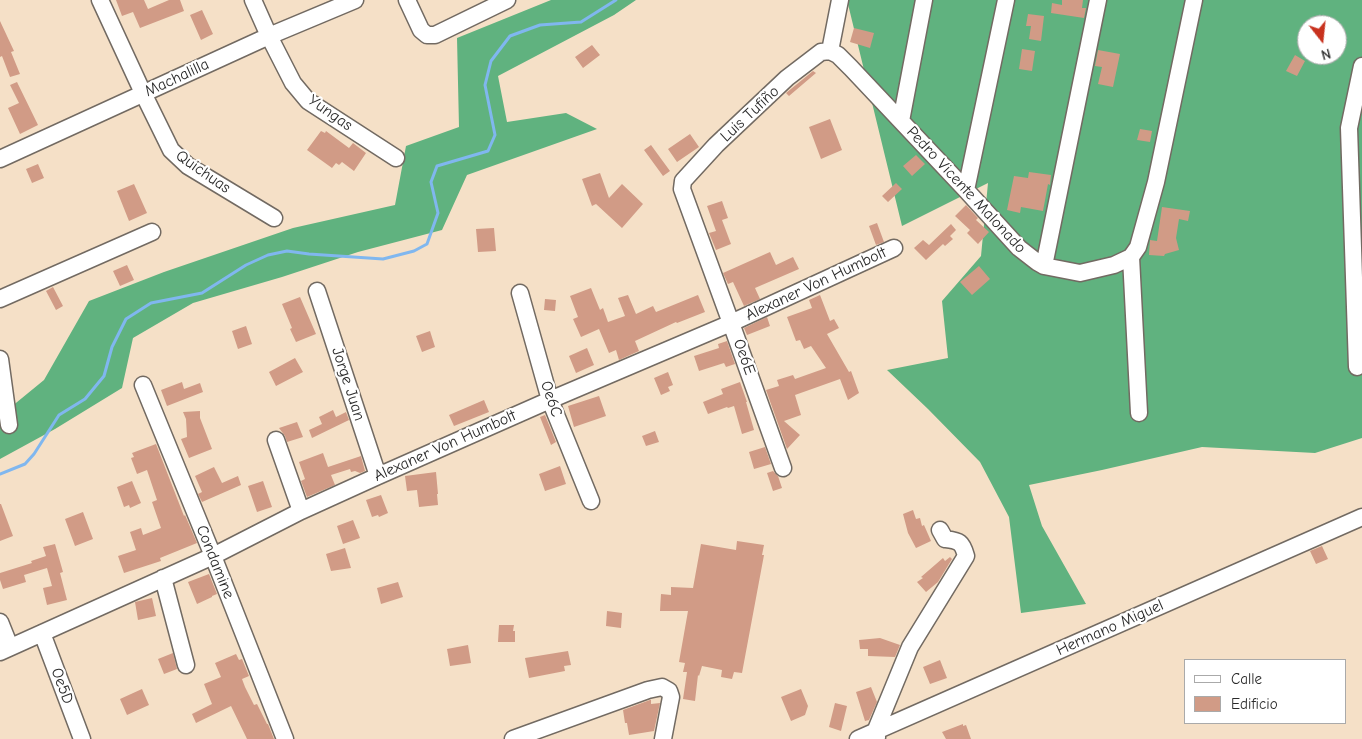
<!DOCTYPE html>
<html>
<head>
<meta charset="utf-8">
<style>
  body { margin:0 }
  #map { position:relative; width:1362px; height:739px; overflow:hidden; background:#f5e0c7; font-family:"Comic Neue",sans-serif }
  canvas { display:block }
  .legend { position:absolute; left:1184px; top:659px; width:162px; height:65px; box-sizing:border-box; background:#fff; border:1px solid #aaa; margin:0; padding:6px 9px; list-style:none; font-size:15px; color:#2b2b2b }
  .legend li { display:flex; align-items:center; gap:10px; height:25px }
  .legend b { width:25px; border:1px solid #aaa }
  .north { position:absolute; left:1297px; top:15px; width:50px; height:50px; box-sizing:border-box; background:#fff; border:1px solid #aaa; border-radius:50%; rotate:164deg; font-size:14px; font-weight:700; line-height:20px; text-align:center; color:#2b2b2b }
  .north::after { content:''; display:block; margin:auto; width:18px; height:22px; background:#c8321e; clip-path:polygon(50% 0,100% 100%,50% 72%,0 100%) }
</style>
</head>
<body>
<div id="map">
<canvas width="1362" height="739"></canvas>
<ul class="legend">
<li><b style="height:6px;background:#fff"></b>Calle</li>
<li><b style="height:14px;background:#d19b86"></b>Edificio</li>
</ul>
<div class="north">N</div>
</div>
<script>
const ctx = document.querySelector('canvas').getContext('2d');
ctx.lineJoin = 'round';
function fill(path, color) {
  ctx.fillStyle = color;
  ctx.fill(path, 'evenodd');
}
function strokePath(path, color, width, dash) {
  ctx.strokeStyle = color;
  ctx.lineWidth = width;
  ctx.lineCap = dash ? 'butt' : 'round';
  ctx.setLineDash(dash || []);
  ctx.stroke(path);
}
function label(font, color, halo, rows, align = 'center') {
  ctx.font = font + ' "Comic Neue",sans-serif';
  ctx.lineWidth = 4.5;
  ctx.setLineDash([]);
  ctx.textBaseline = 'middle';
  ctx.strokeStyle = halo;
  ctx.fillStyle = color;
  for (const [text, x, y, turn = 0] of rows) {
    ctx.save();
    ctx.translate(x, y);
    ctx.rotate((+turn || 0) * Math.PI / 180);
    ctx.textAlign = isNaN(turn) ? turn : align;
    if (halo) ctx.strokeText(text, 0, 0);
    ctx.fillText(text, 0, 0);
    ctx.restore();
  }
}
fill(new Path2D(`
  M551,0H636L614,15L498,76L507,122L566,113L597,129L467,175L442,230L358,252L282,277L193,303L133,338L122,388L55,429L0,459V416L44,380L89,301L164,272L293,228L395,205L406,146L459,127L457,38Z
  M847,0H1362V438L1315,453L1202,447L1102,470L1029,485L1042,526L1086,604L1021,613L1009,517L980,462L928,409L887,370L948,358L942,301L981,256L988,183L902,226ZM1307,25H1337V55H1307Z`), '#60b27f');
strokePath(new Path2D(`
  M0,474L25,464L34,454L59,415L85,399L104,376L112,347L126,319L151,303L202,293L246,265L268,255L287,251L309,254L383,259L414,251L427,244L438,213L431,182L437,166L488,151L495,135L485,85L491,61L510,36L540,25L581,22L616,0`), '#80b7ef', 3);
fill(new Path2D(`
  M116,0H144L148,9L169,0H180L184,11L140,28L133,12L122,16Z
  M1062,0H1083L1082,8H1086L1084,18L1051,13L1052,3L1062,5Z
  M202,10L213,34L201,40L190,15Z
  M1028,14L1044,16L1041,41L1029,39L1031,26H1026Z
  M0,21L14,51L11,52L20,74L10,77L2,56L0,57Z
  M854,28L874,33L870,48L850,42Z
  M592,45L600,55L583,68L575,57Z
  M1022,49L1035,51L1032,71L1019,69Z
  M1098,50L1120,54L1113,87L1098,84L1102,67L1095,66Z
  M1295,55L1305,61L1297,76L1286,71Z
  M813,71L816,73L789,96L786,93Z
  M17,82L38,125L20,134L8,108L19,103L10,85Z
  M830,119L842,150L821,159L809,127Z
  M1140,129L1152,131L1150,142L1137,140Z
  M321,131L325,133L326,131L349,148L353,143L366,153L354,171L342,162L339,165L336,163L332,168L307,150Z
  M690,134L699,147L677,162L668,149Z
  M651,145L670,171L663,176L644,150Z
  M916,155L925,164L912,176L903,166Z
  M38,164L44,178L32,183L26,169Z
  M1029,172L1051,175L1050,185L1048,184L1043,211L1021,207L1020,213L1007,210L1014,176L1028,178Z
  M600,173L609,198L622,184L643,204L622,228L596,204L592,206L582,179Z
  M896,183L902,189L888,202L882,196Z
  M134,184L147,213L129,221L117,191Z
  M722,201L728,218L722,220L731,244L716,250L709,233L716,231L707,206Z
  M966,205L978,218L976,220L989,232L978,244L967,233L970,230L955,216Z
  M1162,207L1190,211L1188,221L1179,219L1176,238L1179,250L1165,254L1164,256L1149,255L1150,240L1157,241Z
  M877,223L884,242L876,245L869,226Z
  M951,224L956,230L950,236L953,239L945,246L943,244L926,260L914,248L923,240L929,245Z
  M494,228L496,251L478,252L476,229Z
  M770,252L776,265L793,257L799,269L755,288L760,299L744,306L733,282L728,284L723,273Z
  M127,265L134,280L120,286L113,271Z
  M979,266L990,279L972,295L960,282Z
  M53,287L63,306L56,310L46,291Z
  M591,288L600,310L603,308L608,322L625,316L618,298L628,295L636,314L653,306L656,312L698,295L705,312L677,323L676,322L635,341L639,351L619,360L616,350L609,353L599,329L581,337L573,319L578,317L570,296Z
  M820,295L830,321L834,319L839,328L827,334L849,372L851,371L859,393L848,400L840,379L795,395L801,415L784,421L800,435L787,449L766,390L779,386L777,380L793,375L795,379L826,368L811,346L804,349L800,340L796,341L787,317L812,308L809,300Z
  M300,297L316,334L296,342L290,329L292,328L282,304Z
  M545,299L556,300L555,311L544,310Z
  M767,317L770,326L747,335L744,328Z
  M246,326L252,344L238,349L232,331Z
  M430,331L435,347L422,352L416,336Z
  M727,341L735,364L726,367L724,363L699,371L694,356L719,348L718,344Z
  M587,348L594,365L576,373L569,356Z
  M295,358L303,372L276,386L269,372Z
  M668,372L673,385L668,387L670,391L661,395L654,378Z
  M182,382L184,389L200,383L203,392L167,406L161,390Z
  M740,382L747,402H746L754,430L742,434L734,406L728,408L727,407L708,414L703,402L723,394L721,389Z
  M599,396L606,416L574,427L568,406Z
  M484,400L489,412L454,426L449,415Z
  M333,410L336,417L346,412L349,420L312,438L309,430L322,424L319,417Z
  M200,411V418L212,449L189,458L181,439L187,437L186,419L183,412Z
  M545,415L556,442L551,445L540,417Z
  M297,422L303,437L287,442L285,436L279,428Z
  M655,431L659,442L646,446L642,436Z
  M156,444L184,516L185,515L197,543L160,558L161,561L124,573L118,556L136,550L130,532L141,528L143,535L161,528L152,502L157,500L147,470L137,474L131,458L134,457L132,453Z
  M765,447L771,464L754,469L749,452Z
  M323,453L328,467L361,456L365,471L360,473L355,471L351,472L350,469L331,475L335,485L307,497L301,481L305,479L299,462Z
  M560,466L566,484L545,491L539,474Z
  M214,467L222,483L238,476L241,485L202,502L198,494L202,492L195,476Z
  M773,471L778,476L782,488L773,491L767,473Z
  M436,472L438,494H437L438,505L419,507L417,490L407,491L405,476Z
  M132,481L141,503L130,508L129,505L124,507L117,487Z
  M263,481L272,507L257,512L248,486Z
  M381,495L388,513L379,517L378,515L372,517L366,500Z
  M0,504H1L13,536L0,541Z
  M913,510L916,519L920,518L922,526L924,525L931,541L916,548L908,533L903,514Z
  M83,512L93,539L75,546L65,519Z
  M353,520L360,538L343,544L337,526Z
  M737,541L764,545L762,555H764L742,673L734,672L732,679L721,677L722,670L702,666L699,676L698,675L695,701L683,699L687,672H683L685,663L679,662L688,611H660L661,594L671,595V587L693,588L701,544L736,550Z
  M55,544L63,572L60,573L67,600L47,605L43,588L52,586L47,568L24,575L26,582L3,589L0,580V573L32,563L31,561L46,556L43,547Z
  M1322,546L1328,559L1316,564L1310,551Z
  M345,548L351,568L331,571L326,554Z
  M950,557L952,559L938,582L926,592L917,582L923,578L921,577L943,558L945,561Z
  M209,574L217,594L212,596V597L197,604L188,582Z
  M398,582L403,597L381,604L377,588Z
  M152,598L156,616L138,620L135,602Z
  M607,611L622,613L621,628L606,626Z
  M499,625H514L513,631H515V642H498Z
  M880,638L900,645L895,657L868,656V649H860L859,640Z
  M468,645L471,663L450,666L447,649Z
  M568,651L571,665L564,666L565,671L529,678L525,658Z
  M173,653L177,669L164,674L158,659Z
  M236,654L239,660L242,659L249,676L242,679L245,687L254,705L257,704L267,724H268L274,739H247L231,706L196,723L192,714L212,704L204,684L221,677L215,663Z
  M940,660L947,678L930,684L923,667Z
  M871,687L877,702L869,720L865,721L856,692Z
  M142,689L149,705L127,715L120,699Z
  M801,689L808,706L805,715L791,721L781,697Z
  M650,700H651V704L660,703L654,731L629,735L627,723H625L623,710Z
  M835,703L847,706L841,731L829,727Z
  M963,724V726L966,725L971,739H946L942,732Z`), '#d19b86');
const minor = new Path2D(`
  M100,0L143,93L171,150L188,166L274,218
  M253,0L269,36L293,83L308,101L396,158
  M407,0L421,30L427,35H435L507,0
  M830,51L838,55L851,68L966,190L1019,248L1037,262L1044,266L1080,273L1114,265L1131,257L1138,247L1156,182L1194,0
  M830,51L840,0
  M901,121L924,0
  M0,159L269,36L355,0
  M966,190L1006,0
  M1131,257L1139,413
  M1044,266L1098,0
  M317,291L378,476
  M520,293L550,400L591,501
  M0,299L152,232
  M0,359L9,425
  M1357,367L1349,128L1362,66
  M143,385L213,556L285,739
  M276,440L301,511
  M783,468L731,323L682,189L683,181L716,145L787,78L821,52L830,51
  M163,578L186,665
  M0,622L10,647
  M42,633L82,739
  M0,652L213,556L301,511L378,476L550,400L731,323L894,248
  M877,737L875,732L910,647L966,556C962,541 959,541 945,539L940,530
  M513,739L648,690L662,687L669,691L671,697L663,739
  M858,739L1362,517`);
strokePath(minor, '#726a62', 19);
strokePath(minor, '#fff', 16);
label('16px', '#2b2b2b', '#fff', [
  ["Machalilla",177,78,-25],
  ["Yungas",330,113,35],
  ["Luis Tufiño",750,114,-43],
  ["Quichuas",203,172,35],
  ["Pedro Vicente Malonado",966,190,47],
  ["Alexaner Von Humbolt",816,284,-25],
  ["Oe6E",744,357,70],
  ["Jorge Juan",348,384,72],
  ["Oe6C",551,399,71],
  ["Alexaner Von Humbolt",445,446,-24],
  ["Condamine",215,562,68],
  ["Hermano Miguel",1110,628,-24],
  ["Oe5D",62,686,69]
]);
</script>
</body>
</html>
